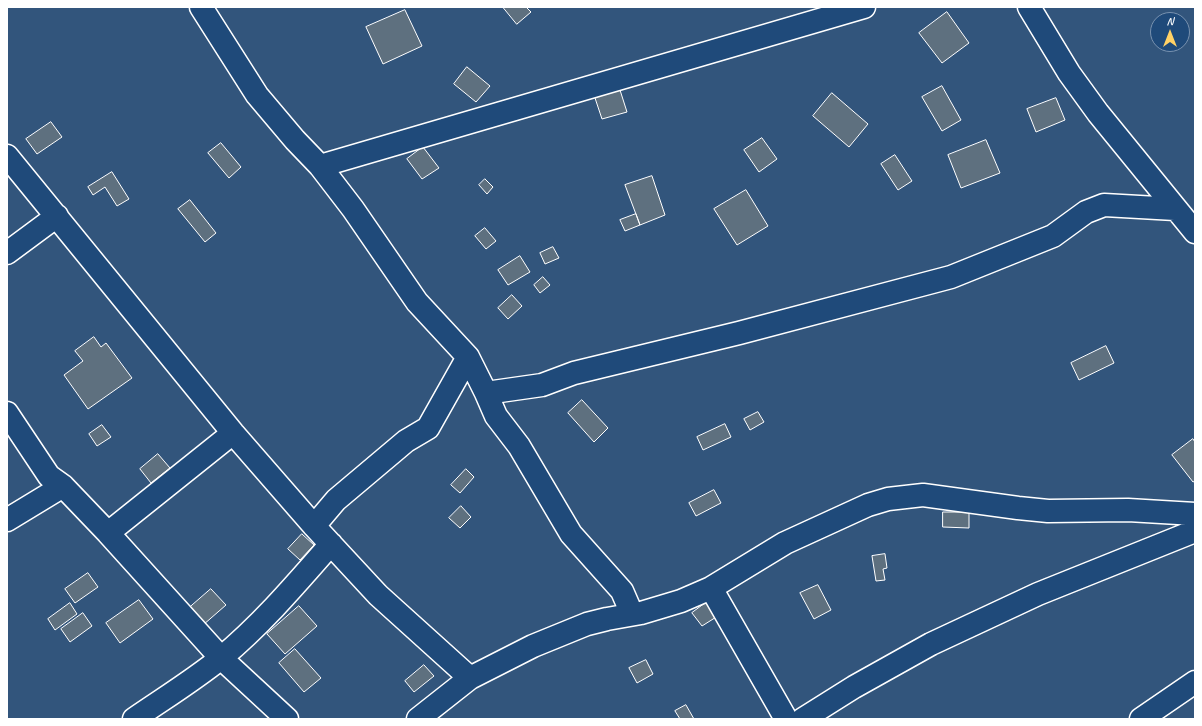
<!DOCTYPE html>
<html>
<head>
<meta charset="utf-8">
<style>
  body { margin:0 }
  #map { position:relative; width:1202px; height:726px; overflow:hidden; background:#32557c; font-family:Caveat,sans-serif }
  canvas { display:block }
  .frame { position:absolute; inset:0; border:8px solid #fff; pointer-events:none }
  .north { position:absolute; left:1150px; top:12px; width:40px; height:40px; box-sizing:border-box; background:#1f4a7a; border:1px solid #7992af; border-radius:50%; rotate:0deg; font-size:11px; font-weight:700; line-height:16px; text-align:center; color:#fff }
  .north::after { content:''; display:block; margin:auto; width:14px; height:18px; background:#ffd166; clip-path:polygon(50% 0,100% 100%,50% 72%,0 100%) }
</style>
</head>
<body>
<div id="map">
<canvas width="1202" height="726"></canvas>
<div class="frame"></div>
<div class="north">N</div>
</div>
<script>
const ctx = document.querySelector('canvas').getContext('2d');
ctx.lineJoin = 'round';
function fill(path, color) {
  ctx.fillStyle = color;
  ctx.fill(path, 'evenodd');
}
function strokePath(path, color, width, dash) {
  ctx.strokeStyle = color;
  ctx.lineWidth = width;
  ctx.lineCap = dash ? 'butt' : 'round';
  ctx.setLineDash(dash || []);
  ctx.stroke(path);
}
const building = new Path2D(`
  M503,7H526L531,12L517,24Z
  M405,10L422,46L383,64L366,27Z
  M947,12L969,43L942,63L919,33Z
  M467,67L490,86L476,102L454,84Z
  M942,86L961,120L942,131L922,97Z
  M620,90L627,112L602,119L595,98Z
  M832,93L868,124L849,147L813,116Z
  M1056,98L1065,120L1036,132L1027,109Z
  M51,122L62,137L37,154L26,139Z
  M762,138L777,159L759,172L744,150Z
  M986,140L1000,173L961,188L948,155Z
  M221,143L241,167L229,178L208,153Z
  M423,147L439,168L422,179L407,159Z
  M895,155L912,181L898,190L881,164Z
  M112,172L129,199L117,206L105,187L93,195L88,187Z
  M652,176L665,215L640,225L625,185Z
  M485,179L493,187L487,194L479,185Z
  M746,190L768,226L737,245L714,209Z
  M190,200L216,233L205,242L178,209Z
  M636,214L640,225L625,231L620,220Z
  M485,228L496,241L486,249L475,236Z
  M553,247L559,258L545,264L540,253Z
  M520,256L530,272L508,285L498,270Z
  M543,277L550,285L540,293L534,285Z
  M512,295L522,306L508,319L498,308Z
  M94,337L101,347L106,343L132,378L88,409L64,375L83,361L75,351Z
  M1106,346L1114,363L1079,380L1071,363Z
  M582,400L608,428L594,442L568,413Z
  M758,412L764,422L750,430L744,419Z
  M725,424L731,437L703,450L697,437Z
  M102,425L111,437L97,446L89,434Z
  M1193,439L1195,442V481L1193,482L1172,455Z
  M158,454L170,468L151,483L140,469Z
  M466,469L474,477L460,493L451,485Z
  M714,490L721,503L696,516L689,503Z
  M461,506L471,517L460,528L449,518Z
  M943,512H969V528L943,527Z
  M302,534L314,545L300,560L288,549Z
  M885,554L887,568L883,569L885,580L876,581L872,556Z
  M88,573L98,587L75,603L65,589Z
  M818,585L831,610L814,619L800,593Z
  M211,589L226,605L203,625L188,609Z
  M711,599L721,614L702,626L692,613Z
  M139,600L153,619L120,643L106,623Z
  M70,603L77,614L55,630L48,619Z
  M299,606L317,626L285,654L267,634Z
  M83,613L92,626L70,642L61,629Z
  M295,649L321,678L304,692L279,663Z
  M646,660L653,674L637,683L629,668Z
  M424,665L434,676L414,692L405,681Z
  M686,705L694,719H680L675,711Z`);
fill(building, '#5e707f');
strokePath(building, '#fff', 1);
const minor = new Path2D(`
  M201,7L257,95L295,140L320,166L353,209L417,302L468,357L486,393L496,416L519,446L571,534L622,591L632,614
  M1029,7L1069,73L1098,113L1195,232
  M7,156L233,433L314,526L378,595L470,678
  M320,166L864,7
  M7,253L57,216
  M486,393L542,385L574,373L739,333L951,277L1053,236L1086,212L1104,205L1175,209
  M7,413L49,476L63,486L108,533L233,433
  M7,520L63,486
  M314,526L336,500L406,441L428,428L468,357
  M108,533L221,658L287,719
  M711,588L786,719
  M134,719C163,699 194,680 221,658C262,624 296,584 331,544
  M418,719L470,678L533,646L587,624L607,619L641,613L681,601L711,588L785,543L868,505L888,499L923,495L1018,508L1048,511L1128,510L1195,514
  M803,719L854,687L931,644L1038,594L1195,531
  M1141,719L1195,682`);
strokePath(minor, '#fff', 25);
strokePath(minor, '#1f4a7a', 22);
</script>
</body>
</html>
